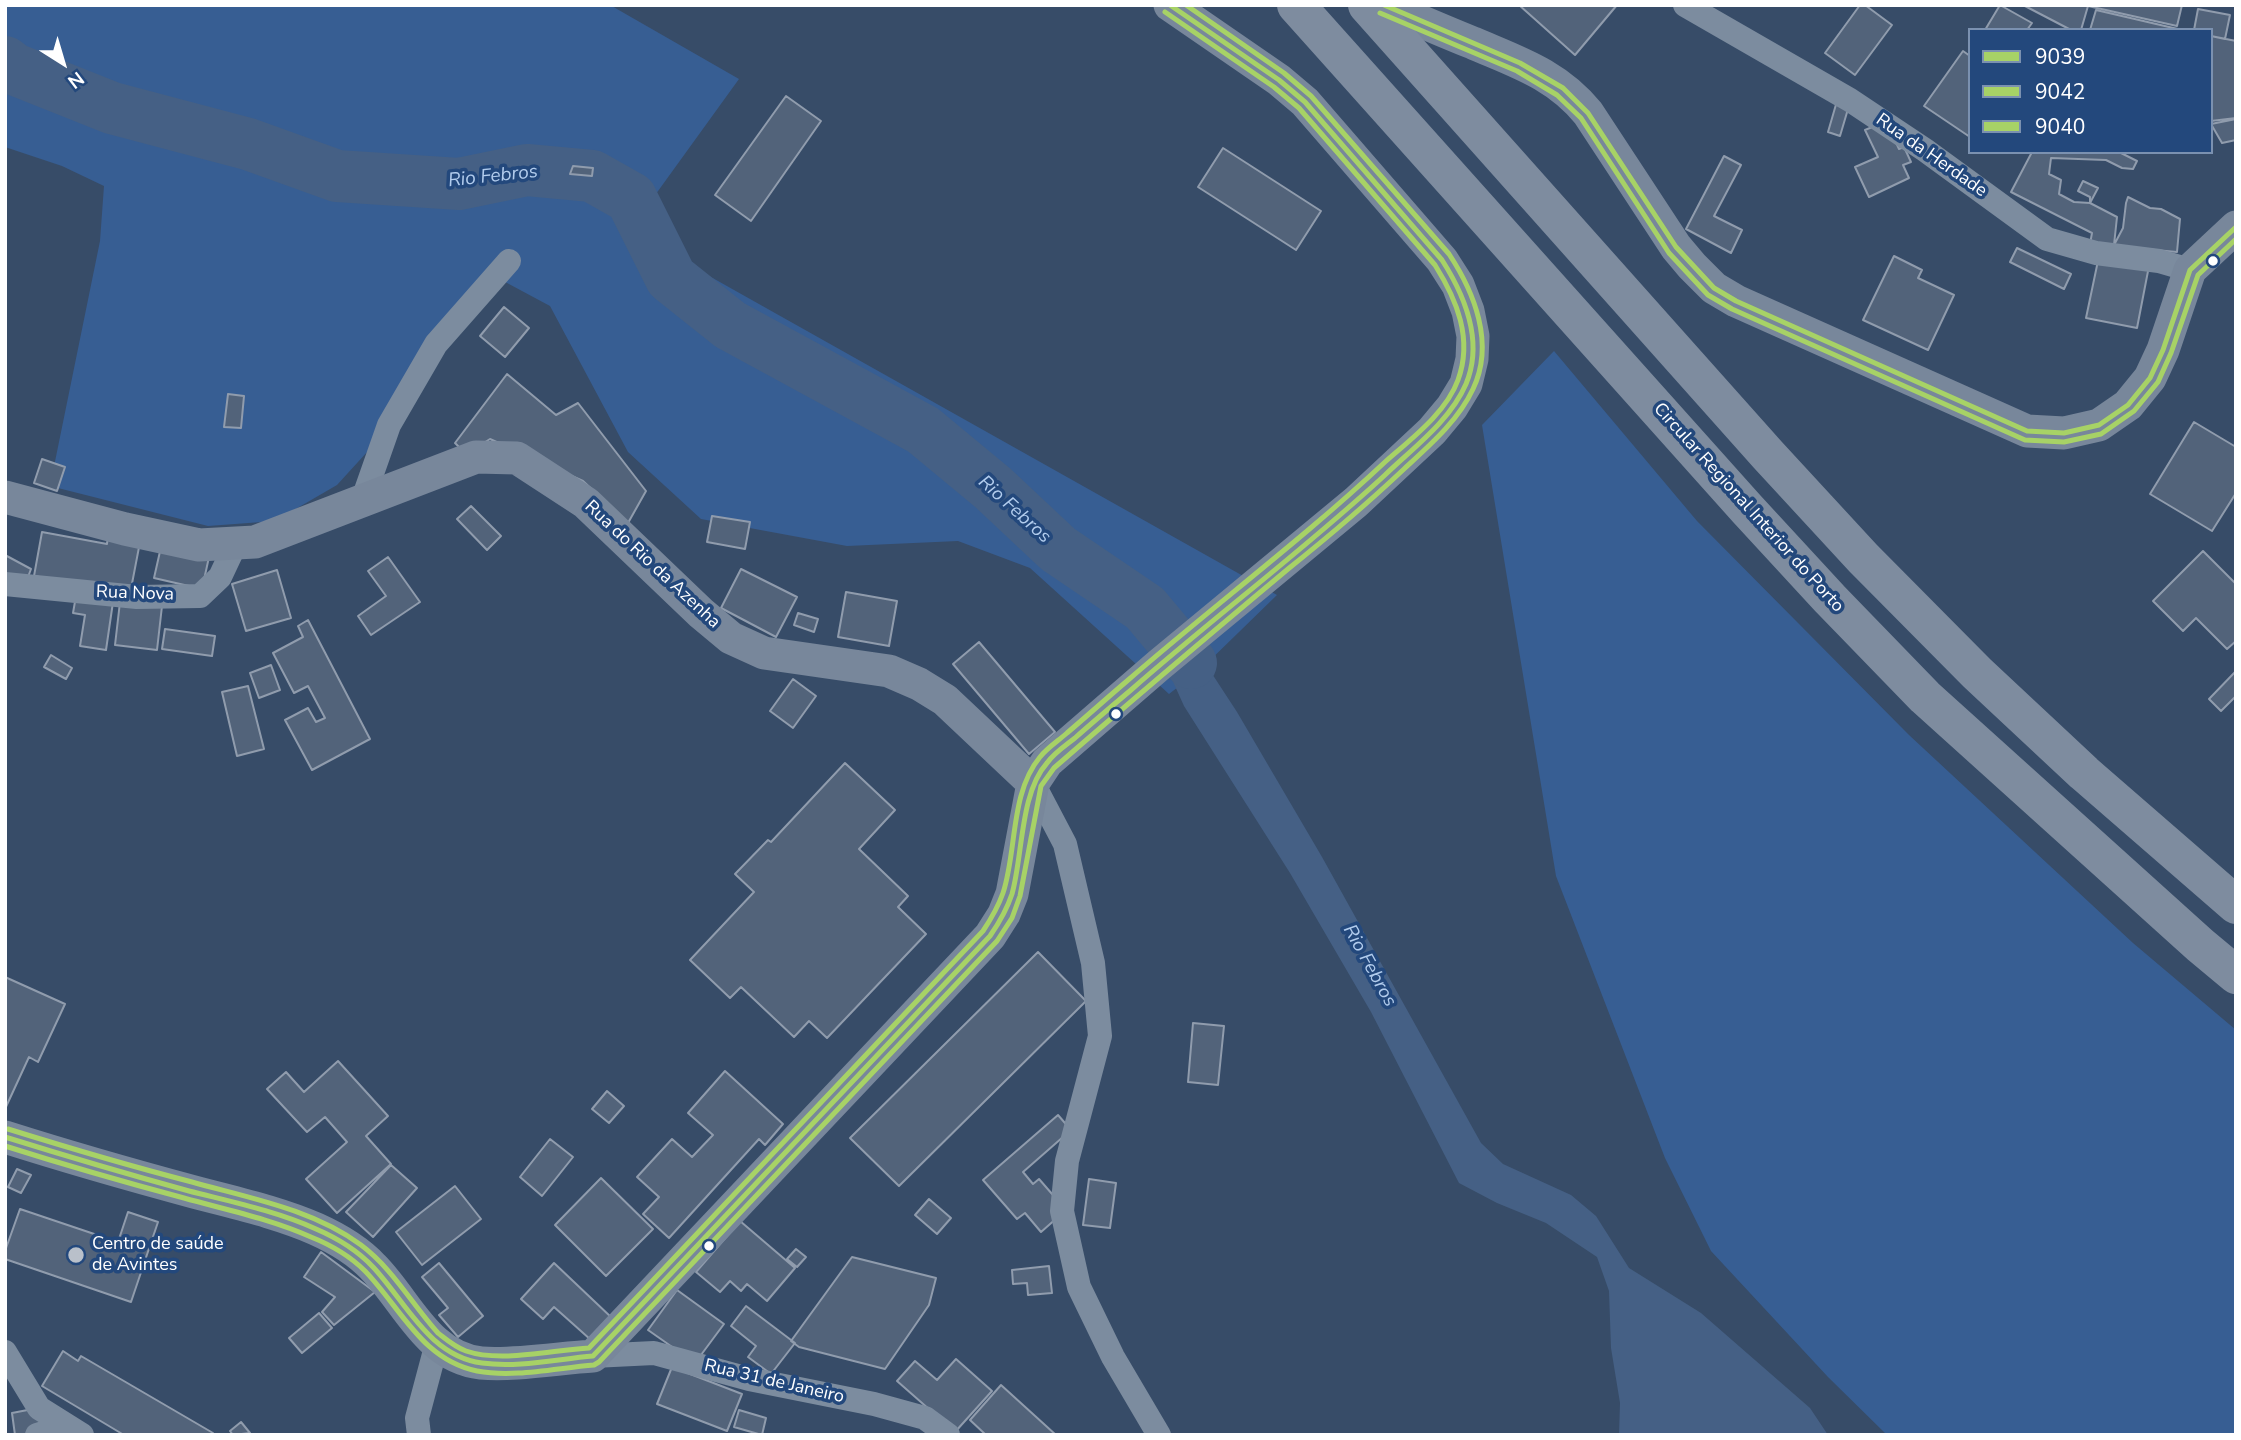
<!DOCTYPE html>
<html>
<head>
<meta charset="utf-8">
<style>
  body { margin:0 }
  #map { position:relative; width:2241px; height:1440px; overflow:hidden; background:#374c68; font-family:"Nunito Sans",sans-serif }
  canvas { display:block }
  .frame { position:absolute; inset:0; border:7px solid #fff; pointer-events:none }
  .legend { position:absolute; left:1968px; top:28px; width:245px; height:126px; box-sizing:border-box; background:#23487c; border:2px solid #7b91b0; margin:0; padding:9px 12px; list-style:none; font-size:21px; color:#fff }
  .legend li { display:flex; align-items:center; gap:14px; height:35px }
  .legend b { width:35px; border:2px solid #7b91b0 }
  .north { position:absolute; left:28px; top:28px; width:70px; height:70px; -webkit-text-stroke:5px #23487c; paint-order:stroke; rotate:143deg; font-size:19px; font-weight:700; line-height:28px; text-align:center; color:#fff }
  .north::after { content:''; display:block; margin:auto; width:24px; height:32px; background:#fff; clip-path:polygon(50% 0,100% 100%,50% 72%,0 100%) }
</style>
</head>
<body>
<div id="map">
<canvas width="2241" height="1440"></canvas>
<div class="frame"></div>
<ul class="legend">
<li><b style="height:9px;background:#a7d266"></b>9039</li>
<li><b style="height:9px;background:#a7d266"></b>9042</li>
<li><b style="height:9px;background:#a7d266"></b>9040</li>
</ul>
<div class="north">N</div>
</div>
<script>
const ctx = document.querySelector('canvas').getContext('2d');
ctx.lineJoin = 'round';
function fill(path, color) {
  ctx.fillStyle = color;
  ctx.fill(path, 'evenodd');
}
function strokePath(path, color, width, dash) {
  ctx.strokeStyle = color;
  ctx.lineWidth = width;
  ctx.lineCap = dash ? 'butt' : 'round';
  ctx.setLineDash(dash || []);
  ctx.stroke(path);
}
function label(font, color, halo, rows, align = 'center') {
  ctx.font = font + ' "Nunito Sans",sans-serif';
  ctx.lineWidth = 7;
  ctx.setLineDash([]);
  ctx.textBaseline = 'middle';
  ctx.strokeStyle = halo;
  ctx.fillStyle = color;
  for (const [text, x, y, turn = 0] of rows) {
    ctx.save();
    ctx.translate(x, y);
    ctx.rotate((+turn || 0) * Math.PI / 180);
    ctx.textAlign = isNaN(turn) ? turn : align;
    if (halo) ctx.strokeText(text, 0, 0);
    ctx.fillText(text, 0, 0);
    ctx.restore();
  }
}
fill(new Path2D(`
  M5,5H610L739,79L653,198L645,240L1277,595L1200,670L1169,694L1030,568L958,541L847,546L701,519L628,452L550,306L494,276L410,405L337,485L275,521L208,526L50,486L100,241L104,186L62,166L5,147Z
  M1554,351L1697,521L1909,735L2133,943L2236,1030V1435H1887L1828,1377L1711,1251L1665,1158L1556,876L1482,425Z`), '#375e93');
fill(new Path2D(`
  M1145,608L1156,610L1205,663L1237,712L1322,857L1481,1143L1503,1164L1571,1195L1596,1216L1629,1268L1701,1313L1810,1408L1828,1435H1619L1620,1403L1611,1348L1609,1291L1597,1257L1546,1223L1497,1203L1459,1183L1371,1012L1290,873L1184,706L1146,622Z`), '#456085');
strokePath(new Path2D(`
  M5,62L14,69L112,108L248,144L337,176L459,184L527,170L592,176L631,198L671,278L730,325L923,430L993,488L1058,549L1145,608L1191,663`), '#456085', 52);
const building = new Path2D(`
  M1519,5H1617L1575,55Z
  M1860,5H1865L1892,25L1855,75L1825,53Z
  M2000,5L2032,23L2027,30H1985Z
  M2023,5H2182L2177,26L2088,6L2081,30H2071Z
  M2198,9L2230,15L2225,39L2211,36V30H2194Z
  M2096,10L2182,30H2090Z
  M2211,36L2236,41V118L2211,121Z
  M1963,51L1970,56V137L1924,106Z
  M786,96L821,121L751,221L715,195Z
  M1837,101L1848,109L1840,136L1828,132Z
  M2236,119V140L2222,143L2211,124Z
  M1877,125L1893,136L1899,149L1904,147L1911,162L1903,165L1909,178L1869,197L1855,167L1878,157L1865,130Z
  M1223,148L1321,211L1296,250L1198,187Z
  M2032,152H2119L2137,161L2133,169L2122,168L2106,160L2051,158L2049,174L2061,180L2059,194L2074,202L2090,203V197L2078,191L2083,181L2098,188L2090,203L2117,217L2114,245L2123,228L2126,203L2128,197L2150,208L2161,209L2180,219L2177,252L2090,244L2092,233L2011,192Z
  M1724,156L1741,165L1714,216L1742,230L1731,253L1686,229Z
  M573,166L593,168L592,176L570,174Z
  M2017,248L2071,274L2064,289L2010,262Z
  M1894,256L1922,270L1918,278L1954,295L1928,350L1863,320Z
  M2099,256L2149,266L2137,328L2086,318Z
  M504,307L529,328L505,357L480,336Z
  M507,374L556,415L578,403L646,491L628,523L583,481L490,439L466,454L455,443Z
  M228,394L244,396L241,428L224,427Z
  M2194,422L2236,447V493L2212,531L2150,494Z
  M42,459L65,467L57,491L34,483Z
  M471,506L501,536L487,550L457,519Z
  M712,516L750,522L745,549L707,542Z
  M42,532L107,544L108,536L140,542L130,594L34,576Z
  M161,547L209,557L202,589L154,578Z
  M2203,551L2236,584V641L2227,649L2196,618L2183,631L2153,601Z
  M5,555L31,569L28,577L5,575Z
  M388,557L420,602L371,635L358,616L386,596L368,571Z
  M741,569L797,597L776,637L721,608Z
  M277,570L291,618L246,631L232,584Z
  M846,592L897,601L889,646L838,637Z
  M76,596L113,602L106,650L80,646L85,615L73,613Z
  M120,602L162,606L157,650L115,645Z
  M798,613L818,619L814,632L794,625Z
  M308,620L370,739L312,770L285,720L308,708L316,722L325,718L308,686L294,693L273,653L303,637L298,626Z
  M165,629L215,636L212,656L162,649Z
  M979,642L1055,732L1029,754L953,664Z
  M51,655L72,668L66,679L44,667Z
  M271,665L280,690L259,698L250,673Z
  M2236,671V696L2221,711L2209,699Z
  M793,679L816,696L793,728L770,711Z
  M248,686L264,749L237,756L222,692Z
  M845,763L895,810L859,849L908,896L898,907L926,934L827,1038L809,1021L794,1037L741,987L730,998L690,960L754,892L735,874L768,840L771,842Z
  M1038,952L1086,1001L899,1186L850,1138Z
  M5,977L65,1004L38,1062L29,1057L5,1109Z
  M1193,1023L1224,1026L1218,1085L1188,1082Z
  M338,1061L388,1116L366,1136L391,1164L337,1213L306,1179L347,1142L325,1117L307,1132L267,1089L286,1072L304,1092Z
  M725,1071L783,1124L765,1145L759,1139L669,1238L643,1214L659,1197L637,1177L672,1139L692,1157L713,1135L688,1113Z
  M607,1091L624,1106L609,1123L592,1109Z
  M1058,1115L1071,1130L1023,1172L1033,1184L1039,1179L1066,1210L1041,1232L1025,1213L1017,1219L983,1180Z
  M550,1139L573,1157L542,1196L520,1177Z
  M391,1165L417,1188L373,1237L346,1212Z
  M17,1169L31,1175L21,1193L8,1187Z
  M601,1178L653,1229L606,1276L555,1225Z
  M1089,1179L1116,1183L1110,1228L1083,1225Z
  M455,1186L481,1219L422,1265L396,1232Z
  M929,1199L951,1218L937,1234L915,1215Z
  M20,1209L118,1242L128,1212L158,1222L131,1302L5,1259V1251Z
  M740,1221L795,1268L767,1301L747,1284L741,1291L730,1281L720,1292L696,1272Z
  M796,1249L806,1257L797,1267L787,1259Z
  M321,1252L375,1292L334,1325L322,1312L335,1297L304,1277Z
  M852,1257L936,1278L929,1305L885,1369L799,1347L791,1341Z
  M439,1263L483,1316L458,1337L439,1315L448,1308L422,1277Z
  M554,1263L612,1318L591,1340L554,1307L543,1319L521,1299Z
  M1049,1266L1052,1293L1028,1295L1027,1283L1013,1284L1012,1270Z
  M677,1290L724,1324L695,1363L648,1330Z
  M746,1306L795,1343L771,1374L748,1357L756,1346L731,1326Z
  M319,1313L332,1328L302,1353L289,1338Z
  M63,1351L78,1361L81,1356L213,1433L212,1435H124L42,1386Z
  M956,1359L992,1391L955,1432L897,1381L915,1361L937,1380Z
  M672,1367L742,1394L727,1431L657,1404Z
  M1001,1385L1056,1435H986L970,1420Z
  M38,1408L43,1432L15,1435L12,1413Z
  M739,1410L766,1418L762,1435L734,1427Z
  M241,1422L250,1433L233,1435L230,1431Z`);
fill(building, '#52637a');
strokePath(building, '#909cad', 2);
strokePath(new Path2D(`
  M1685,5L1850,100L1925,150L2047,239L2096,253L2159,261L2190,270
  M363,499L389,425L436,344L509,261
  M5,584L137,597L200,596L220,577L236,543
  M1033,783L1065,844L1093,963L1100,1036L1067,1161L1062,1211L1079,1287L1113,1357L1159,1435
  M5,1352L39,1408L82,1435
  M593,1356L654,1353L749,1379L874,1404L925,1418L948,1435
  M37,1435L66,1426
  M419,1435L417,1418L437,1343`), '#7c8c9f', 24);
strokePath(new Path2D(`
  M1383,5C1413,18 1443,31 1473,43C1517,62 1556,74 1588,113L1676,247L1692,266L1714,288L1736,301L2027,431L2064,433L2099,425L2128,405L2150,378L2163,350L2190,270L2236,227
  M5,497L125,529L199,545L255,542L476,457L517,458L586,503L701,613L731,638L764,653L889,671L919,684L945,700L1033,783
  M5,1137C68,1157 131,1175 194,1192C235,1203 277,1212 316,1229C336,1238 358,1251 373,1267C407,1301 427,1357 481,1363C513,1366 560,1358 593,1356L990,936L1004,914L1012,894L1033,783L1047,762L1159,665L1356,502L1432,431L1452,407L1466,384L1472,359L1473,336L1468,311L1458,285L1442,260L1305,102L1279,80L1170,5`), '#78879b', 33);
strokePath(new Path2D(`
  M1296,5L1747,509L1830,599L1925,697L2200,945L2236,975
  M1367,5L1768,455L1863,558L1977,673L2084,773L2236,905`), '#7e8c9f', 38);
strokePath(new Path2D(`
  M1384,5L1520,63L1563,88L1588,113L1676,247L1714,288L1736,301L2027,431L2064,433L2099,425L2128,405L2150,378L2163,350L2190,270L2236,227
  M5,1137C66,1156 127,1174 189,1191C232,1202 276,1211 316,1229C337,1238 358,1251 373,1267C406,1302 429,1356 482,1363C518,1368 557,1359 593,1356L990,936C999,923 1007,909 1012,894C1023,855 1020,793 1047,763C1054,753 1065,746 1075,738C1093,722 1112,706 1131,690C1214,617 1304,550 1385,475C1413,448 1450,421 1466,384C1484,341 1465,296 1442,260L1305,102L1279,80L1170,5`), '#a7d266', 5);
strokePath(new Path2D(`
  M1380,13L1517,71L1557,95L1581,118L1669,253L1708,295L1732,309L2025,440L2064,442L2101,434L2134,411L2158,382L2171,353L2198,275L2236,239
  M5,1146C65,1165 124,1182 184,1198C227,1210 271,1219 311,1237C331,1245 350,1256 365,1271C401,1308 422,1360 477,1371C514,1378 556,1368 594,1365L599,1362L997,941L1012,918L1020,896L1041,786L1054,768C1131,701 1209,635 1288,569C1328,537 1367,504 1404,469C1430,445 1458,421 1473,389C1495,343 1474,292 1449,254L1311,96L1284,73L1186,5`), '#a7d266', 5);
strokePath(new Path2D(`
  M8,1129C69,1148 130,1166 192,1182C249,1198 312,1209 361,1245C392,1268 412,1304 438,1333C447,1340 455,1347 466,1351C501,1363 552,1350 589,1348L983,931C991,919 998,907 1003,893C1017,851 1010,793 1040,757C1047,748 1058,741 1067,733C1087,716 1107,698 1127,681C1212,607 1303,539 1385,462C1411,439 1446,413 1458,380C1473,339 1457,300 1435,265L1299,108L1274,87L1165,12`), '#a7d266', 5);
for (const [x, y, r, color] of [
  [2213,261,6,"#fff"],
  [1116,714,6,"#fff"],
  [709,1246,6,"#fff"],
  [76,1255,9,"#b9c0ca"]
]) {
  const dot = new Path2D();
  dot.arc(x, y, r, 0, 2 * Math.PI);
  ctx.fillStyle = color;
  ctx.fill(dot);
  strokePath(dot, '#23487c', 2.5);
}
label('18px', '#fff', '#23487c', [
  ["Rua da Herdade",1931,156,35],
  ["Circular Regional Interior do Porto",1748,508,48],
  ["Rua do Rio da Azenha",652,565,43],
  ["Rua Nova",135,594,2],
  ["Rua 31 de Janeiro",774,1382,13]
]);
label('18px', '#fff', '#23487c', [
  ["Centro de saúde",92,1245],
  ["de Avintes",92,1266]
], 'left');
label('italic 19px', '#b2cced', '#23487c', [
  ["Rio Febros",493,177,-6],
  ["Rio Febros",1014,510,42],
  ["Rio Febros",1369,966,61]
]);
</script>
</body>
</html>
